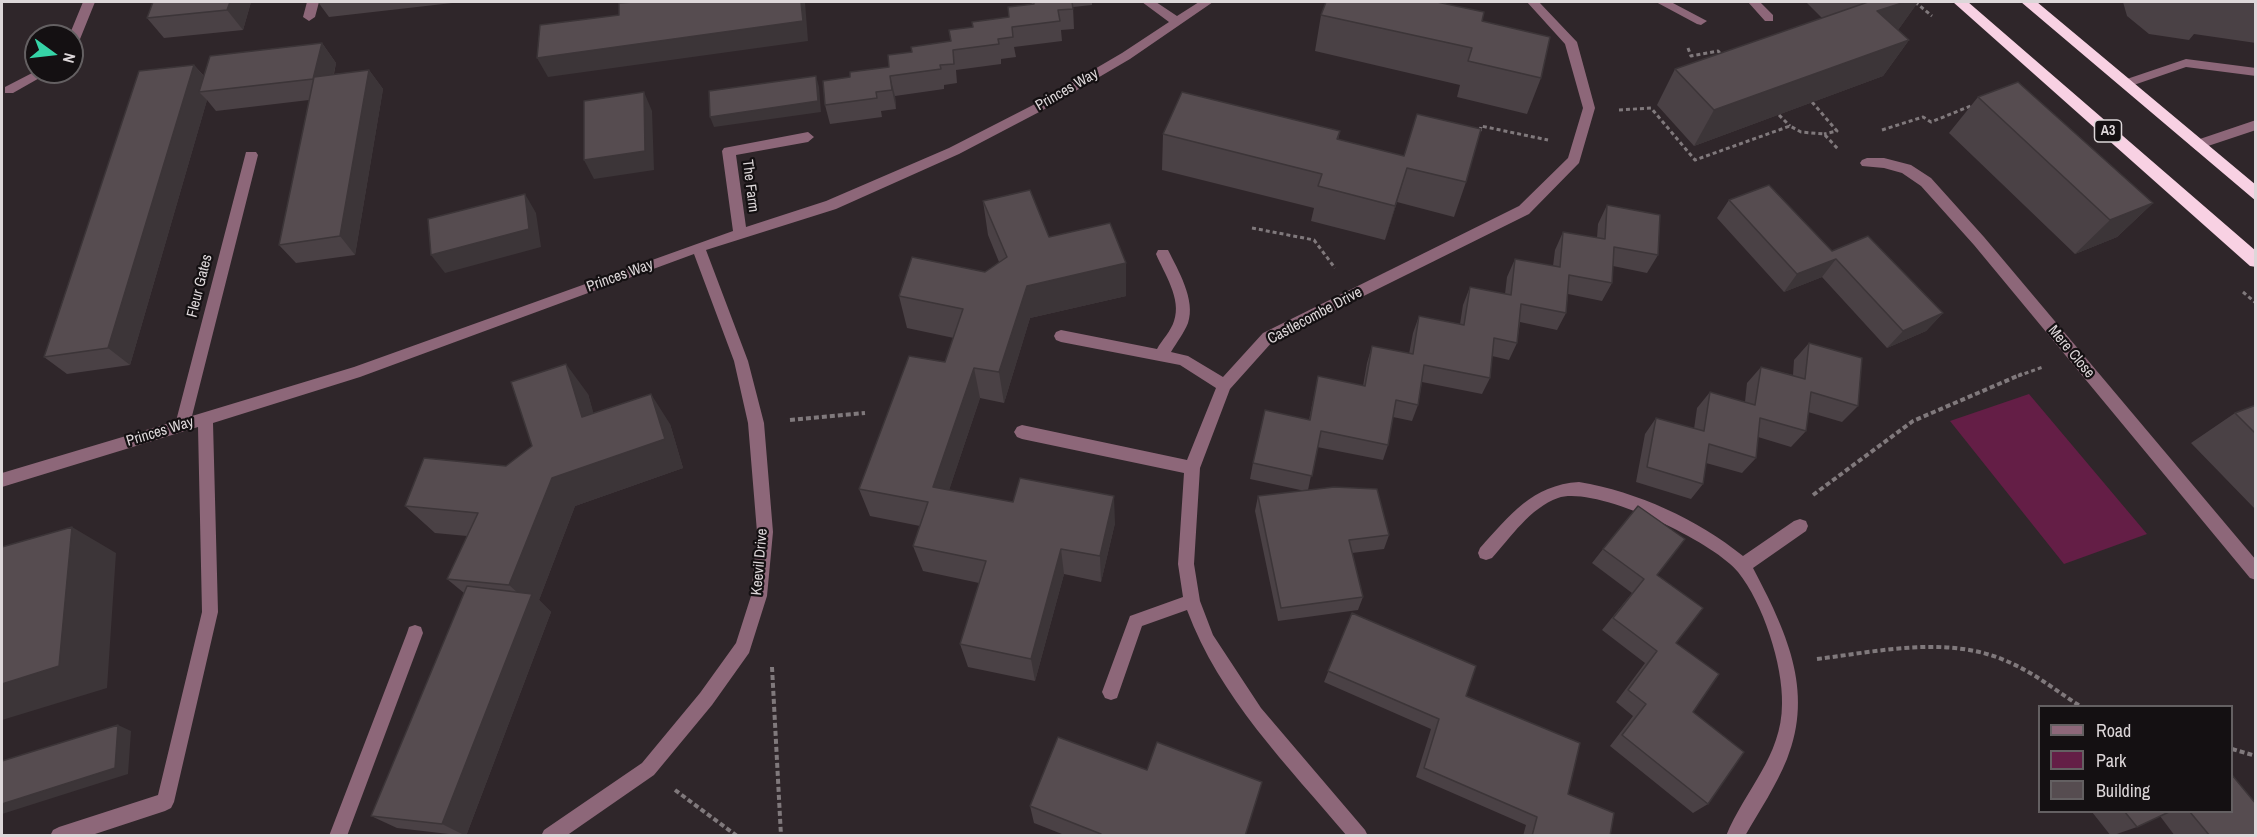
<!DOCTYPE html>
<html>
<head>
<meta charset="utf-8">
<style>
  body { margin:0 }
  #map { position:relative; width:2257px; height:837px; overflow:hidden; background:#2f262a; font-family:"Archivo Narrow",sans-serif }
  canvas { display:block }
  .frame { position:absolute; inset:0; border:3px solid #ddd7d9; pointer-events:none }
  .legend { position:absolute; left:2038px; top:705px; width:195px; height:108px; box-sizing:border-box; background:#141012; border:2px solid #646062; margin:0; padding:8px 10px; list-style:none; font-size:18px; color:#ddd7d9 }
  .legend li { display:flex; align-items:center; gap:12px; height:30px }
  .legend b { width:30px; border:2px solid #646062 }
  .north { position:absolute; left:24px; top:24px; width:60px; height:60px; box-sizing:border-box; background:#141012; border:2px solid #646062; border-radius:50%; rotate:105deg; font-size:16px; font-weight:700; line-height:24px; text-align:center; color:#ddd7d9 }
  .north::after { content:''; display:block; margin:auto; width:21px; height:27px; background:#36d4a7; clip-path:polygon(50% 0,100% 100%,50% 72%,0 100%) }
</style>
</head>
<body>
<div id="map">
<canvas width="2257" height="837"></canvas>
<div class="frame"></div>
<ul class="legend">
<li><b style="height:8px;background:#8d6779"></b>Road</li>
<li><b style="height:16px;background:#641e46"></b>Park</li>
<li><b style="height:16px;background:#564c50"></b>Building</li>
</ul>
<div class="north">N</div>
</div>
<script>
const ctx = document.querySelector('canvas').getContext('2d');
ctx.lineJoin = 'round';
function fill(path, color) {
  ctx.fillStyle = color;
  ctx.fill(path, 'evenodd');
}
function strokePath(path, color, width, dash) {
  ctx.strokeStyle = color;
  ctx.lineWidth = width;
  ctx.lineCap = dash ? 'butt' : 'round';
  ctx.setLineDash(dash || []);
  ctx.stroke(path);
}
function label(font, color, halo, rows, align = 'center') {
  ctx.font = font + ' "Archivo Narrow",sans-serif';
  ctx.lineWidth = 4.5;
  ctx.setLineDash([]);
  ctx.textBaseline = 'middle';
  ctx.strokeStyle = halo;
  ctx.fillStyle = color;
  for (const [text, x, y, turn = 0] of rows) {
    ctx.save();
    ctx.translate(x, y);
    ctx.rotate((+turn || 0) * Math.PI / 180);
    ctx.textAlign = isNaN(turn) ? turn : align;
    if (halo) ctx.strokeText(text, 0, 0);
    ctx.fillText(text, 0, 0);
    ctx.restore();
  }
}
fill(new Path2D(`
  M2029,394L2147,534L2064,564L1950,421Z`), '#641e46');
strokePath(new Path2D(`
  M1915,2L1932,16
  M1688,48L1691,56L1718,51L1723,57
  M1812,102L1837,131L1824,134
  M1619,110L1651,108L1695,160L1790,126L1801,132L1824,134L1838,149
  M1779,115L1790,126
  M1882,130L1923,117L1931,122L1973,105
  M1480,131L1481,126L1548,140
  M1252,228L1314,240L1335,268
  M2243,292L2256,303
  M2018,376L2043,367`), '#80797c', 3, [4, 3]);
strokePath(new Path2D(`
  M790,420L865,413
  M1813,495L1913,421L2022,374
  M1817,659C1882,651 1952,634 2013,664C2037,675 2058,692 2080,706
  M772,667L781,836
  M2232,749L2256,756
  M675,790L737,836`), '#80797c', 4, [5, 3]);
fill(new Path2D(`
  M83,2H95L78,44L72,48V36H69Z
  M307,2H319L315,17L309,21L303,17Z
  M1142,2H1156L1177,16L1199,2H1213L1130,59L1043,110L959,154L836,209L706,250L748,361L764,423L773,532L767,596L749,653L712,705L654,775L566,836H541L544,830L642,763L700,693L736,643L751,596L757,532L748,423L734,361L694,254L360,377L213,423L218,612L174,802L171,808L165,811L89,836H50L53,830L59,827L158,795L202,612L198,427L2,487V473L176,421L246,152H256L258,155L192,416L354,367L733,231L722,151L724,148L808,132L814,137L808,142L736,155L746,227L826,201L949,148L1035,104L1122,53L1169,22Z
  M1527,2H1539L1577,42L1595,108L1579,163L1529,214L1273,341L1230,389L1200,468L1194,564L1200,601L1213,635L1261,708L1365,830L1368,836H1347C1288,766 1219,697 1187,610L1142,626L1117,698L1111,700L1105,698L1102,692L1130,616L1183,597L1178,564L1184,473L1022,439L1017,437L1014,432L1017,427L1022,425L1187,460L1216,388L1180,365L1061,342L1056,340L1054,336L1056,332L1061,330L1157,349C1162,340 1171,331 1174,321C1182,299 1164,273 1156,254L1158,250H1168C1178,270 1196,300 1188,323C1184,333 1177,342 1171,352L1188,356L1223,377L1263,333L1519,206L1568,158L1583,108L1565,44Z
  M1656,2H1671L1707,21L1701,25L1697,24Z
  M1748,2H1760L1773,15V21H1765Z
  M2186,59L2256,68V76L2186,67L2125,88L2119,84L2121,81Z
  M36,71L50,72L13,93H5V87Z
  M2256,120V130L2196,150L2190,145L2191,142Z
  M1867,158H1884L1911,165L1931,178L1984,237L2256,560V580L2250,578L1974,245L1921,186L1902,173L1884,168L1862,166L1860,163L1862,160Z
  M1579,482C1638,492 1697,519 1743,556L1794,521L1800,519L1806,521L1808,526L1806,531L1753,568C1785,629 1815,690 1787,759C1776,786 1760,810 1745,836H1726C1745,790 1782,756 1782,704C1783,665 1763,603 1738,572C1714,542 1596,485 1558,498C1530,508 1511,537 1492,558L1486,560L1480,558L1478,553L1480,548C1510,515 1532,485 1579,482Z
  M415,625L421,627L423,633L347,836H329L407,633L409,627Z`), '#8d6779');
fill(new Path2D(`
  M1953,2H1968L2256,251V267L2250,266Z
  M2021,2H2037L2256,185V201Z`), '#f8d1e3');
fill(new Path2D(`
  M251,2L243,30L164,38L147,18Z
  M318,2H461L329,17Z
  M1031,2H1092V5L1073,7L1074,29L1061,30L1062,41L1014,47L1016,57L1001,59V64L956,70L957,83L944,85V89L895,96L896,109L881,111L882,117L830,124L825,105L850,77L889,67L912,52L951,41L1009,17L1032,4Z
  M1806,2H1918L1898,30L1909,40L1883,76L1694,146L1657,105L1675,69L1822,18Z
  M2123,2H2256V43L2194,34L2189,40L2149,34L2127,16Z
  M1321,15L1482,21L1541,78L1527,114L1457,97L1460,85L1315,51Z
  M322,43L336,63L334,74L369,70L383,89L355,255L296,263L279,245L309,100L216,111L207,100L130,365L67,374L44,357L194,65L204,76Z
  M1978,97L2153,203L2117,237L2075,254L1949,133Z
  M1340,131L1338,140L1466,182L1454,217L1397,202L1385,240L1311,221L1314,208L1162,170L1163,134Z
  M1729,200L1832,251L1943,313L1926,331L1887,348L1822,277L1784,292L1717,218Z
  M983,201L1049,237L1126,296L1030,318L1004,403L980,398L949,490L1115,523L1101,582L1064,574L1035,681L968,667L960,644L979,583L923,571L913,546L920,526L870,516L859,489L945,362L954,338L907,328L899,296L985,272L999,262L988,235Z
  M1607,205L1658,255L1647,273L1613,266L1612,283L1602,301L1568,294L1566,313L1557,330L1520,322L1517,343L1509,360L1492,356L1490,378L1482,394L1422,382L1418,405L1412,421L1393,417L1388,445L1383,460L1317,447L1308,490L1389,535L1384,549L1352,553L1363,597L1358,610L1278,621L1255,511L1258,496L1305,491L1250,479L1253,463L1309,420L1318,376L1363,386L1367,363L1372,346L1409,354L1413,333L1419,316L1460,324L1463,305L1470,287L1505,294L1507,277L1515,259L1553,266L1555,250L1563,232L1597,238L1598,224Z
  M1809,343L1858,406L1842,422L1808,412L1806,431L1791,447L1758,437L1756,458L1742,473L1706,463L1703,484L1691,499L1636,482L1645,434L1656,418L1694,429L1697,408L1710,392L1745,402L1747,383L1761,367L1793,375L1794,360Z
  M588,394L593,413L670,424L683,468L575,506L539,600L551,612L466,836L397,828L371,816L464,593L447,579L467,536L435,533L405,506L506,466L532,446Z
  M2256,405V510L2191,443L2235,413Z
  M1603,549L1657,575L1676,643L1693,712L1708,804L1693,813L1610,746L1633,716L1616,702L1645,663L1602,630L1632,593L1592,563Z
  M1352,613L1466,696L1610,836H1523L1526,825L1416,777L1431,729L1324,682Z
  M1030,806L1245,836H1067L1034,823Z
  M2092,812H2232L2256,836H2175L2160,816L2137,827L2111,836Z`), '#4a4145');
fill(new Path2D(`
  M230,2H251L243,30L227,10Z
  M801,2H805L808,41L548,77L537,58Z
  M1905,2H1918L1896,33L1877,11Z
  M1909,40L1883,76L1694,146L1714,110Z
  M322,43L336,63L328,98L313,79Z
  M194,65L211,85L199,92L207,100L130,365L108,348Z
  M369,70L383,89L355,255L340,236Z
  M816,76L819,87L821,112L714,127L710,117Z
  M890,76L895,96L896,109L892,90Z
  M644,92L652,111L654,170L594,179L584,160Z
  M1407,168L1397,202L1385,240L1395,206Z
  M525,194L536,213L541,247L445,273L431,255Z
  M2153,203L2117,237L2075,254L2110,220Z
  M1836,259L1822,277L1784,292L1797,274Z
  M1126,263V296L1030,318L1004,403L999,372L1027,286Z
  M1943,313L1926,331L1887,348L1903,331Z
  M566,364L588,394L603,446L582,417Z
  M974,368L980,398L941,514L933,487Z
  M651,394L670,424L683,468L575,506L539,600L551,612L466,836L442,824L529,603L509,585L552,478Z
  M1114,496L1115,523L1101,582L1100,556Z
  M72,527L116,553L107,688L2,720V684Z
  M1061,549L1064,574L1035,681L1031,659Z
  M118,725L131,731L128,774L2,814V804Z`), '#3c3538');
const building = new Path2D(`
  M153,2H230L227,10L147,18Z
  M634,2H801L803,21L537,58L540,25L619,15V3Z
  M1034,2H1072L1073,9L1058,10L1060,21L1012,27L1013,37L998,39L999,44L953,50L954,64L940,65L941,69L890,76L892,90L876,92L877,98L825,105L823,81L850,77V72L889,67L888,55L912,52L911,47L951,41L949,30L973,27L972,22L1009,17L1008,7L1034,4Z
  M1326,2H1437L1484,12L1482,21L1550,37L1541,78L1468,61L1472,48L1321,15Z
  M1867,2H1905L1877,11L1909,40L1714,110L1675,69L1868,2Z
  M322,43L313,79L199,92L210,56Z
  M194,65L108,348L44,357L139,71Z
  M369,70L340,236L279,245L314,77Z
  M816,76L818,101L710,117L709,91Z
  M2018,82L2153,203L2110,220L1978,97Z
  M644,92L645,151L584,160V101Z
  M1182,92L1340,131L1337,139L1404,156L1417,114L1481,129L1466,182L1407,168L1395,206L1318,186L1322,174L1163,134Z
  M1769,185L1832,251L1868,236L1943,313L1903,331L1836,259L1797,274L1729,200Z
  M1030,190L1049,237L1110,223L1126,263L1027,286L999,372L974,368L933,487L1013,502L1020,478L1114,496L1100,556L1061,549L1031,659L960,644L986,561L913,546L928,502L859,489L909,356L945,362L963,309L899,296L912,257L985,272L1007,257L983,201Z
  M525,194L529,229L431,255L428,219Z
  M1607,205L1660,215L1658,255L1614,247L1612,283L1569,275L1566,313L1521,304L1517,343L1494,338L1490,378L1424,365L1418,405L1396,400L1388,445L1321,431L1312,476L1253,463L1265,410L1310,420L1318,376L1365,386L1372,346L1413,354L1419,316L1464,325L1470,287L1511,295L1515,259L1560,267L1563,232L1605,239Z
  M1809,343L1862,358L1858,406L1811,392L1806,431L1760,418L1756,458L1709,444L1703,484L1647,467L1656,418L1704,431L1710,392L1755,405L1761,367L1805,379Z
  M566,364L582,417L651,394L665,439L552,478L509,585L447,579L478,513L405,506L424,458L506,466L532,446L511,382Z
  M2256,405V434L2235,413Z
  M1334,487L1377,489L1389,535L1349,540L1363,597L1281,608L1258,496Z
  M1638,506L1685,539L1657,575L1703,608L1676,643L1719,674L1693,712L1744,752L1708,804L1622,735L1646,704L1628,690L1657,651L1613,618L1644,579L1603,549Z
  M72,527L59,666L2,684V547Z
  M467,586L532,594L442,824L371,816Z
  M1352,613L1476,666L1466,696L1580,743L1568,794L1614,813L1610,836H1532L1537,817L1424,768L1439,719L1328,671Z
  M118,725L115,768L2,804V761Z
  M1058,737L1147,770L1157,742L1262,782L1245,836H1101V834L1030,806Z
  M2232,775L2256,804V836H2210L2190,812H2232Z
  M2125,812H2169L2137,827Z`);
fill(building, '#564c50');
strokePath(building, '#3c3538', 1.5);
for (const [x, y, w] of [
  [2108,131,27]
]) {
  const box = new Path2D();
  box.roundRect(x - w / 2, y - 11, w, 22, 4.5);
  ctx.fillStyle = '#141012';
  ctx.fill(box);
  strokePath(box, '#ddd7d9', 1.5);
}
label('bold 14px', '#ddd7d9', null, [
  ["A3",2108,131]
]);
label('15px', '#ddd7d9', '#141012', [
  ["Princes Way",1067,90,-30],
  ["The Farm",750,186,83],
  ["Princes Way",620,276,-20],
  ["Fleur Gates",200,286,-76],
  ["Castlecombe Drive",1315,316,-28],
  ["Mere Close",2071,352,50],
  ["Princes Way",160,432,-17],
  ["Keevil Drive",760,562,-85]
]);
</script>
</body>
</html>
